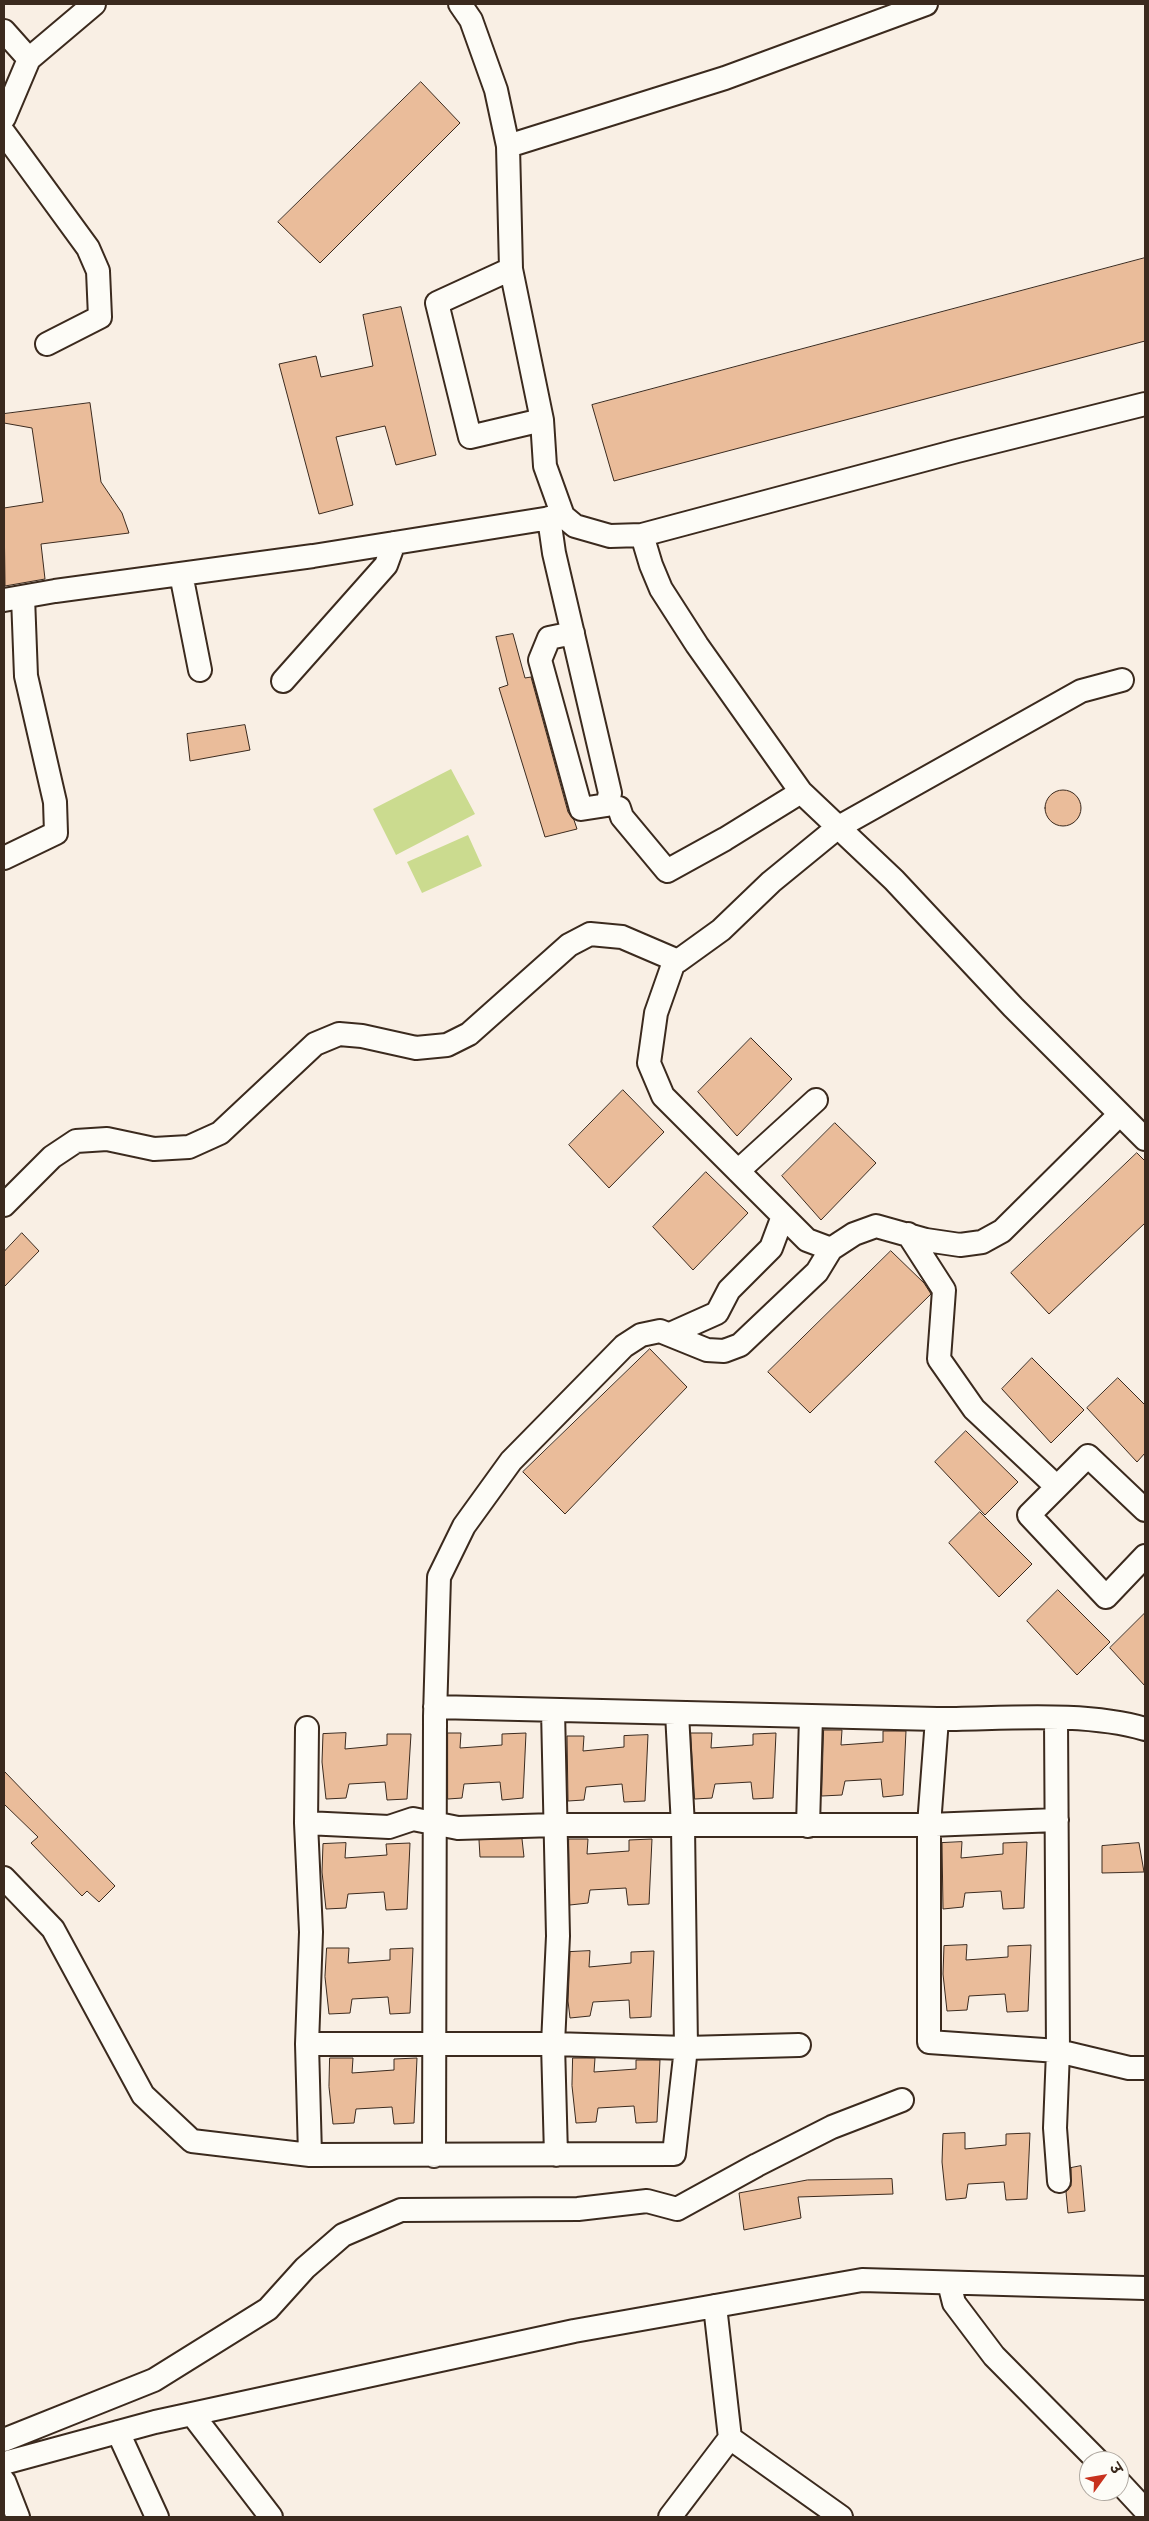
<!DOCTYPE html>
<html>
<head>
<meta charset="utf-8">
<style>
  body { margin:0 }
  #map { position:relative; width:1149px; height:2521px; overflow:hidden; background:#f9efe4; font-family:Delius,"Playpen Sans Deva",sans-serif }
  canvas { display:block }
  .frame { position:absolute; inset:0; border:5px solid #3b2a1e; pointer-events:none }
  .north { position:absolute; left:1079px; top:2451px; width:50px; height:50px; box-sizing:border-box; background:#fdfcf7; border:1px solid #afa8a0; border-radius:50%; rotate:58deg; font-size:14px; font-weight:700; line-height:20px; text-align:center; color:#3b2a1e }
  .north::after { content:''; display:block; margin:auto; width:18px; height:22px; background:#c8321e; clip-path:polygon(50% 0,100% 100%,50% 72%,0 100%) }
</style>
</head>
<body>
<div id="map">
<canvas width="1149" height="2521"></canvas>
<div class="frame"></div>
<div class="north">उ</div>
</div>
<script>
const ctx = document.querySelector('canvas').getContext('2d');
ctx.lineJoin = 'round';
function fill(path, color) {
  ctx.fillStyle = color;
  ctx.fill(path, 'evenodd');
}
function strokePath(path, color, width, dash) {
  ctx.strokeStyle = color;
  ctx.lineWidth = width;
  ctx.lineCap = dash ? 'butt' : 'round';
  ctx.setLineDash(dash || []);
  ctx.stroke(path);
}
fill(new Path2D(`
  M451,769L475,814L396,855L373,809Z
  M468,835L482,866L422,893L407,862Z`), '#cbdb8f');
const building = new Path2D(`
  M421,82L460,123L320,263L278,222Z
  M1145,258V341L614,481L592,405Z
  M401,307L436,455L396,465L385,426L336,437L353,505L319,514L279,364L316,356L321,377L373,366L363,315Z
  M90,403L101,482L122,513L129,533L41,544L45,579L5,586L4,508L43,502L32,428L4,423V414Z
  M513,634L525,678L531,677L568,812L574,820L577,829L545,837L499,688L508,685L496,637Z
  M245,725L250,750L190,761L187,734Z
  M1045 808a18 18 0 1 1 36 0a18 18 0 1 1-36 0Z
  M751,1038L792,1079L737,1136L698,1092Z
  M623,1090L664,1132L609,1188L569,1145Z
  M835,1123L876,1163L821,1220L782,1176Z
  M1137,1153L1145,1161V1223L1049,1314L1011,1273Z
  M706,1172L748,1213L693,1270L653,1227Z
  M22,1233L39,1251L4,1287V1252Z
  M891,1251L924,1283L931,1294L810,1413L768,1372Z
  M650,1349L687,1387L565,1514L523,1472Z
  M1032,1358L1084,1410L1051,1443L1002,1389Z
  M1118,1378L1145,1405V1453L1137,1462L1087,1408Z
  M966,1431L1018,1482L985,1515L935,1462Z
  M980,1512L1032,1564L999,1597L949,1543Z
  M1058,1590L1110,1642L1077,1675L1027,1621Z
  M1145,1613V1686L1110,1648Z
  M824,1730H842L841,1745L883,1742V1731H906L903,1795L883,1797L881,1779L845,1781L842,1795L822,1796Z
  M346,1733L345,1749L387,1745V1734H411L407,1799L387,1800L385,1782L349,1784L346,1798L326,1799L322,1762L323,1734Z
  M448,1733H461L460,1748L502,1745V1734L526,1733L523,1798L502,1800L500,1782L464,1784L462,1798L448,1799Z
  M691,1733H712L711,1748L753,1745V1734L776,1733L773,1798L753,1799L751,1782L715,1784L712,1798L695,1799Z
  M648,1735L645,1801L624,1802L622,1784L586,1787L584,1800L568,1801L567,1736H584L583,1751L624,1747V1736Z
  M4,1771L115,1886L99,1902L87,1891L82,1896L31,1843L38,1837L4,1804Z
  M522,1839L524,1857H480L479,1840Z
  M569,1839H588L587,1854L629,1851V1840L652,1839L649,1904L628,1905L626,1888L590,1890L588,1903L570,1905Z
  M962,1842L961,1858L1003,1854V1843L1027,1842L1024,1908L1003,1909L1001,1891L965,1893L963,1907L943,1909L942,1843Z
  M346,1843L345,1858L387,1855L386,1844L410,1843L407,1909L386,1910L384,1892L348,1894L346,1908L326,1909L322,1872L323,1844Z
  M1139,1843L1144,1872L1102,1873V1846Z
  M967,1945L966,1960L1008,1957V1946L1031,1945L1028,2011L1007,2012L1005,1994L969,1996L967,2010L947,2011L943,1974L944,1946Z
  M327,1948H349L348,1963L390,1960V1949L413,1948L410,2013L390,2014L388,1997L352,1999L350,2013L329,2014L325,1977Z
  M590,1951L589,1967L631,1963V1952L654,1951L651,2017L630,2018L629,2000L593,2002L590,2016L570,2018L568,2001L570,1952Z
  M330,2058H353L352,2073L394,2070V2059L417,2058L414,2123L394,2124L392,2107L356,2109L354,2123L333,2124L329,2087Z
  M573,2058H595L594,2072L636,2069V2060H660L657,2122L636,2123L634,2106L598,2108L596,2122L576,2123L572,2086Z
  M965,2133V2149L1006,2145V2134L1030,2133L1027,2199L1006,2200L1004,2182L968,2184L966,2198L946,2200L942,2162L943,2134Z
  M1081,2166L1085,2211L1068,2213L1066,2192L1071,2186V2168Z
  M892,2179L893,2194L798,2197L801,2218L744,2230L739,2193L807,2180Z`);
fill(building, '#eabc9a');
strokePath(building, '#3b2a1e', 1);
const minor = new Path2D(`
  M460,4L471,20L496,90L508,146L511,269L542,420L545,466L563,516L575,526L610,536L642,535L957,451L1145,404
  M4,31L29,59
  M4,118L29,59L94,4
  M4,133L88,248L98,271L100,317L47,344
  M508,146L725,78L926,4
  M511,269L437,303L470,437L542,420
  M549,518L554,553L610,793L607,805L581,809L540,660L549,638L573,633
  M642,535L651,565L661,589L697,645L801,792L894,880L1013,1007L1145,1139
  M181,574L200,670
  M4,600L55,591L313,556L563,516
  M283,681L386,565L394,543
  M619,808L622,817L667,871L725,839L801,792
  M4,858L56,833L55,802L26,676L23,597
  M675,959L656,1013L649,1063L663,1096L807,1240L831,1249L854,1234L876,1226L926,1240L960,1245L982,1242L1002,1231L1120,1114
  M738,1171L816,1100
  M4,1205L52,1157L76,1141L107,1139L154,1149L189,1147L220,1133L315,1044L339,1034L362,1036L416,1048L447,1045L469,1034L569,945L590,934L622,937L678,961L721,930L771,882L837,828L1081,691L1122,680
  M908,1234L944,1290L939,1359L974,1409L1057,1487
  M670,1334L717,1313L729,1290L771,1248L783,1216
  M1145,1510L1088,1456L1029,1515L1106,1597L1145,1556
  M435,1707L937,1719
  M553,1710L558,1936L553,2044L556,2155
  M1056,1719L1058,2051L1055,2128L1059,2181
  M307,1728L306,1823L389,1827L413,1819L458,1828L555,1825H929L1057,1820
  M1145,1729C1084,1711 1002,1719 937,1719L929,1825V2042L1058,2051L1129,2068H1145
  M808,1826L811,1716
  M4,1878L53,1929L143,2095L192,2141L310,2155L307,2044L311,1932L306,1823
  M307,2044H553L686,2048L799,2045
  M310,2155L674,2154L686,2048L683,1826L677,1713
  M434,2156L435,1716L439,1577L464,1526L511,1461L624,1346L641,1335L660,1331L707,1350L724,1351L740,1345L817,1272L831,1249
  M949,2283L954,2303L994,2356L1098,2461
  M715,2306L730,2438
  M192,2414L271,2517
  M118,2432L157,2517
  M4,2440L154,2380L268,2309L305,2268L343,2235L401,2210L578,2209L647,2201L677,2209L757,2165L832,2127L902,2100
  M4,2463L155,2422L574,2331L862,2280L1145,2288
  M4,2481L18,2517
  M1119,2482L1145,2510
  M670,2517L730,2438L841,2517`);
strokePath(minor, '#3b2a1e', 26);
strokePath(minor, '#fdfcf7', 22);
</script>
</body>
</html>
